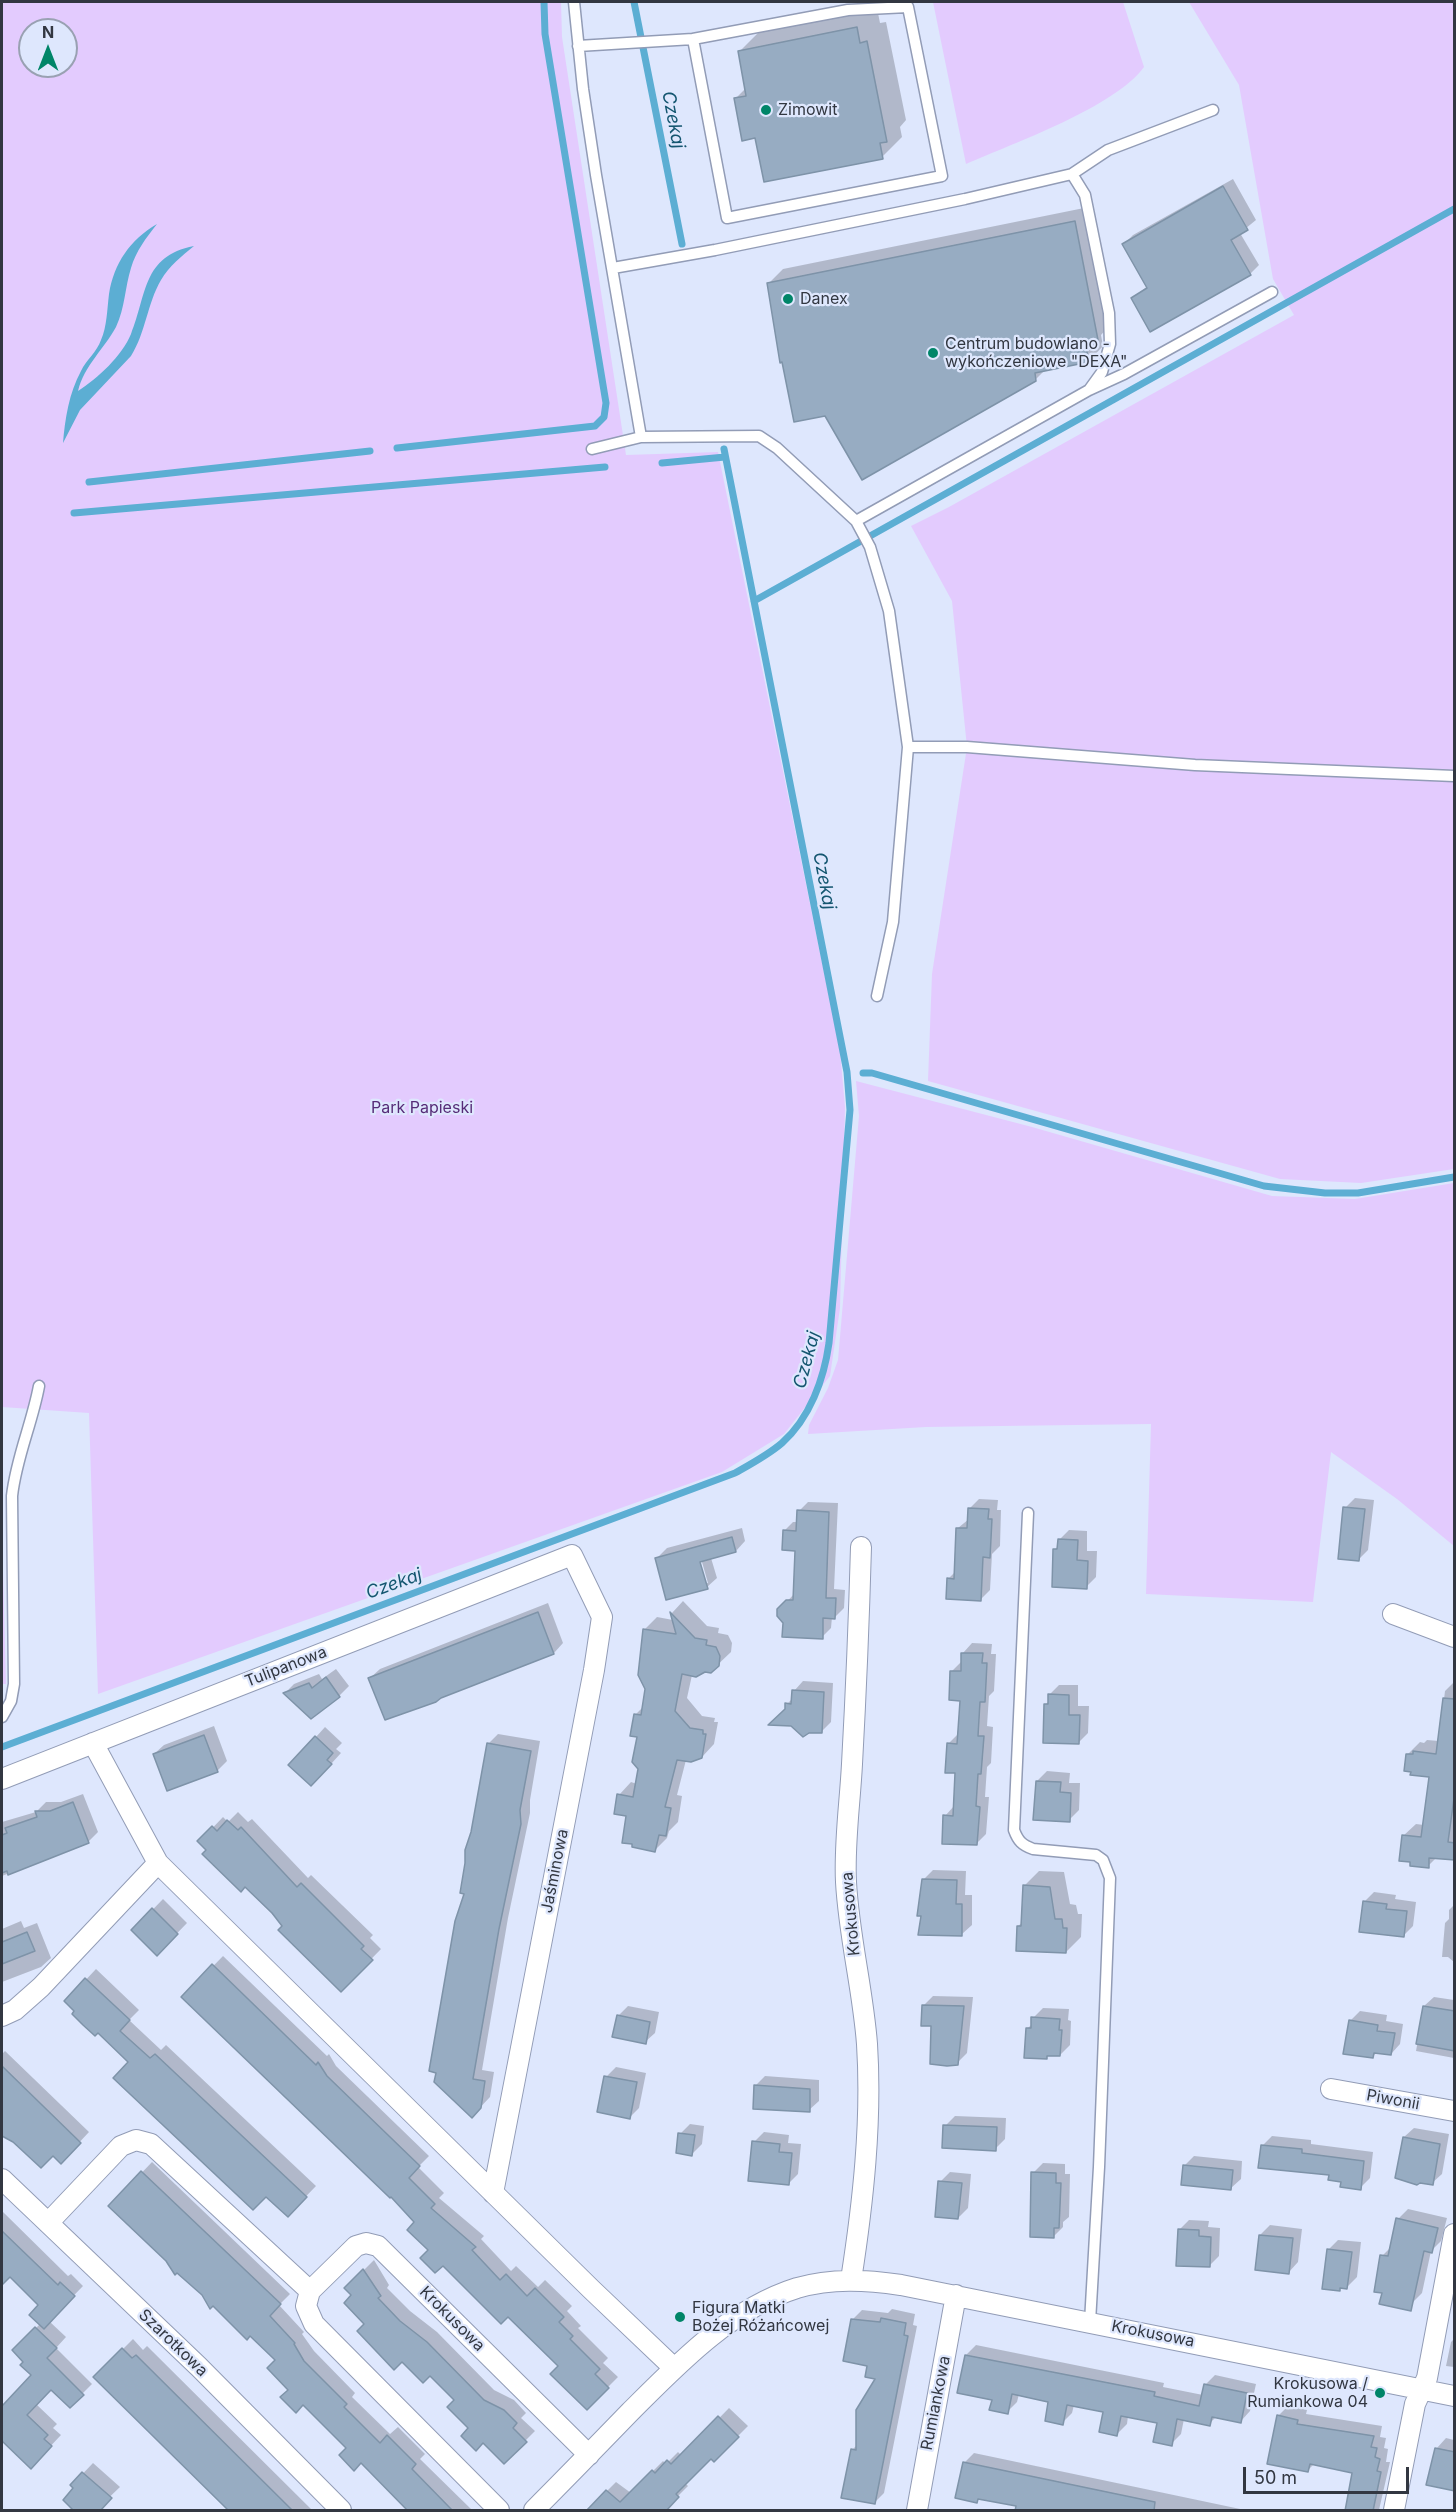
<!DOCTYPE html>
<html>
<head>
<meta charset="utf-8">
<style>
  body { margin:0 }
  #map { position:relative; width:1456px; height:2512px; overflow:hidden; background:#dee7fd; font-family:Inter,sans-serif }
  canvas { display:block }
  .frame { position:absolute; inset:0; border:3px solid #323741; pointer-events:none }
  .north { position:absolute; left:18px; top:18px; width:60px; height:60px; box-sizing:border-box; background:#dee7fd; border:2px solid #99a1b2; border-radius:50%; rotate:0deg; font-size:16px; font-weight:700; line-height:24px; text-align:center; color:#323741 }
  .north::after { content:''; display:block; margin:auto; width:21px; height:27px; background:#008568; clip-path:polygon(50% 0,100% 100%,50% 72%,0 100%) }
  .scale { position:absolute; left:1243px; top:2467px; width:166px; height:27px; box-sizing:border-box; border:3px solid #323741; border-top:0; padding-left:8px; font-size:18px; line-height:21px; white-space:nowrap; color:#323741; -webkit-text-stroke:4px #dee7fd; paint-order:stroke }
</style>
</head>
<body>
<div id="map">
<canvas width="1456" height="2512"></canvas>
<div class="frame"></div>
<div class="north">N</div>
<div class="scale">50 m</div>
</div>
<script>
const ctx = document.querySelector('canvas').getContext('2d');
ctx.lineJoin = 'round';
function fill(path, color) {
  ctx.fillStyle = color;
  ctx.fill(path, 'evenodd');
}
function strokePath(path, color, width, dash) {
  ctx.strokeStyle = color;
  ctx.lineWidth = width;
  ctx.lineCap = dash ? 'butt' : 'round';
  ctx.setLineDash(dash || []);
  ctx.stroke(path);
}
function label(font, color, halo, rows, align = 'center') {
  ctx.font = font + ' Inter,sans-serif';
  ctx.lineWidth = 4.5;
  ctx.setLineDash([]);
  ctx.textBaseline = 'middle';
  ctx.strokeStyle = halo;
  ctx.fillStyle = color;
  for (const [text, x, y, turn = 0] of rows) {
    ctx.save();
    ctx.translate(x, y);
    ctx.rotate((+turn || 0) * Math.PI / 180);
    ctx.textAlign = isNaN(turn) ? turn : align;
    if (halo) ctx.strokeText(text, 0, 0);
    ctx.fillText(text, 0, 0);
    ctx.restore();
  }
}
fill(new Path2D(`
  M2,2H561L562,37L626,455L718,452L840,1051L845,1107L840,1308L830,1376L784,1434L722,1472L98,1694L89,1413L2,1407ZM30,30H66V66H30Z
  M933,2H1123L1144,67C1115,107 1014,143 966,164Z
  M1189,2H1454V1169L1361,1183L1280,1179L928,1081L932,974L967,747L952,601L911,526L949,507L1294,315L1273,279L1239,85Z
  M856,1081L1032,1127L1272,1196L1355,1199L1454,1183V1546L1397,1499L1331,1452L1313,1602L1146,1594L1151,1424L926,1427L808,1434L809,1425L828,1388L838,1360L859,1116Z
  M2,1534L6,1684H2Z`), '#e3cbfe');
fill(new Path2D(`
  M157,224C146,238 136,251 131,268C125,287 125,308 116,327C104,349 84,366 78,391C98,378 122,356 131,334C147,295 142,256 194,246C182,256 169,266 161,280C147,304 146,332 131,356L80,410L63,443C65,419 69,393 81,371C86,360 97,352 101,340C107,326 107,310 109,294C114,263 130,240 157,224Z`), '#5caed3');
fill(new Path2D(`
  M877,8L880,23L886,22L906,120L900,127L902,137L882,157L757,137L735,99L746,88L739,52L759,32Z
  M1233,179L1256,220L1240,233L1259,265L1250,274L1132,298L1148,286L1124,244L1133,235Z
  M1089,207L1112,323L1101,335L1103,346L1089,361L1045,370L1035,380L768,284L783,269Z
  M1355,1498L1374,1500L1368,1550L1359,1559L1345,1508Z
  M979,1499L998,1500L997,1510H1001L1000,1546L992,1554L990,1590L980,1600L948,1579L955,1572L958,1528L969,1519V1509Z
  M808,1502L838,1503L834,1589L845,1590L844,1608L835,1617H832L831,1628L822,1637L784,1623L779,1610L795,1593L797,1549L784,1531L793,1522H798L799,1511Z
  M742,1528L745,1541L736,1551L711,1558L717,1578L707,1587L657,1558L667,1548ZM700,1555L708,1583H704L697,1556Z
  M1069,1530L1087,1531V1551H1097L1096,1577L1086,1587L1054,1550L1059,1546V1540Z
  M683,1601L707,1626L719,1628L718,1633L728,1635L732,1643L731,1652L711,1671L704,1670L692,1675L687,1698L702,1716L715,1718L714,1722H718L714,1744L702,1757L686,1760L677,1795L682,1796L678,1822L669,1831L667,1838L655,1850L628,1815L619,1795L631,1782L637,1784L639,1769V1736L635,1715L644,1706L647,1689L639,1674L645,1629L657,1617L673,1620L672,1613Z
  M548,1603L563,1643L554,1653L386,1718L370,1678L380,1669Z
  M972,1643L992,1644L991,1654H996L994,1691L989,1696L987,1726L993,1727L991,1763L987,1767L985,1797H989L986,1834L976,1844L945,1816L954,1806L957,1772L948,1744L958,1734L961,1699L951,1672L961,1662L963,1653Z
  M336,1669L349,1686L339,1696L285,1693L294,1684L319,1674L322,1679Z
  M803,1681L833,1683L831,1722L821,1732L787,1709V1704L793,1698L794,1691Z
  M1454,1682V1859L1437,1857L1428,1866L1403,1836L1416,1824L1424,1825L1430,1776L1408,1754L1420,1742L1424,1743L1427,1740L1439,1741L1445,1691Z
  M1059,1685H1078V1706H1089L1088,1733L1078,1743L1046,1704L1049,1701V1695Z
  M214,1726L227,1761L217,1771L154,1754L164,1745Z
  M325,1727L342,1743L336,1749L341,1753L321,1775L316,1737Z
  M498,1734L540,1741L530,1800V1813L508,1918L482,2070L494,2072L490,2097L472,2116L466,1892L472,1833L489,1743Z
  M1047,1771L1070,1773L1069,1783H1080L1079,1810L1069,1820L1037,1781Z
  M83,1794L98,1832L88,1842L2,1876V1822L36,1812L46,1802H61Z
  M238,1812L248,1822L252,1819L308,1878L311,1875L373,1935L370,1938L381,1949L341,1990L284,1926L200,1841L223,1817L228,1822Z
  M933,1870L966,1871L965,1895H972V1925L962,1934L923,1914V1880Z
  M1039,1871L1064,1872L1070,1904L1076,1905L1078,1914H1082L1081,1937L1066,1952L1018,1926L1023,1922L1024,1886Z
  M1374,1892L1396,1895L1395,1899L1416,1902L1413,1926L1403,1936L1364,1902Z
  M163,1899L187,1923L157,1954L133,1930Z
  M1454,1905V1962L1448,1957H1442L1445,1923L1449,1919V1910Z
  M21,1921L24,1928L37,1923L51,1958L41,1967L2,1982V1929Z
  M223,1956L327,2056L329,2054L336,2066L429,2156L418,2167L444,2193L439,2198L484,2236L481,2239L511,2271L516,2266L538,2287L545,2280L572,2306L567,2311L581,2326L578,2328L608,2358L603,2363L618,2377L587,2408L560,2366L509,2315L430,2250L416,2222L391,2194L183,1997Z
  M96,1969L139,2010L129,2020L161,2050L166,2045L316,2186L288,2215L66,2001Z
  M933,1996L973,1997L967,2053L957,2063L923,2006Z
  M1434,1997L1454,2000V2058L1416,2051L1424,2006Z
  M628,2006L659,2012L655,2033L645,2042L618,2016Z
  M1043,2008L1069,2009L1068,2020L1071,2021L1070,2045L1060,2055L1049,2054L1046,2057L1027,2029L1033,2023V2018Z
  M1360,2011L1387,2015L1386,2021L1403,2024L1400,2044L1391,2054L1377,2052L1372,2057L1350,2021Z
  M5,2051L89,2132L61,2162L53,2154L41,2166L2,2127V2054Z
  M616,2067L646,2073L639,2108L630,2117L606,2077Z
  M765,2076L819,2080V2101L809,2110L755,2086Z
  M955,2116L1006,2118L1005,2139L995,2149L945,2126Z
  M690,2124L704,2126L702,2144L692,2154L680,2134Z
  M1414,2128L1449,2134L1442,2174L1432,2183L1404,2137Z
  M764,2132L789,2135L788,2143L801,2144L798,2174L788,2184L754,2142Z
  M1272,2136L1311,2140V2144L1373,2152L1370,2178L1360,2188L1331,2173L1262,2146Z
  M1194,2156L1242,2161L1241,2179L1231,2188L1184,2166Z
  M152,2162L290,2294L279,2305L304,2332L302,2334L314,2351L355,2393L352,2397L390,2434L398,2427L425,2454L420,2459L472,2510H411L290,2389L277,2360L251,2334L213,2304L210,2306L196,2288L110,2206Z
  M1043,2163L1065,2164V2174H1070L1069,2217L1063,2222V2227L1054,2236L1033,2173Z
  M950,2172L971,2174L968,2208L958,2218L940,2182Z
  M1408,2209L1447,2218L1441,2241L1431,2251L1422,2293L1412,2303L1383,2291L1382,2256L1392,2246L1398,2219Z
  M2,2211L68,2276L71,2274L83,2286L49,2321L66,2337L56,2348L92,2384L70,2406L51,2388L36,2404L57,2424L53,2428L61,2435L31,2467L2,2439V2408L33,2375L25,2362L14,2350L40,2324V2305L10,2275L2,2283Z
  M1189,2220L1209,2221L1208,2227L1220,2228L1219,2256L1209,2266L1179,2230Z
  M1270,2225L1302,2229L1298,2262L1289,2272L1260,2235Z
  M1338,2240L1361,2242L1357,2277L1347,2287L1342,2286L1339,2289L1328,2250Z
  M374,2260L389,2285L387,2288L410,2311L437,2332L494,2390L514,2400L526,2413L521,2418L535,2431L504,2462L470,2428L456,2399L430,2374L366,2324L353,2295L346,2288Z
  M892,2309L915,2314L913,2325L917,2326L884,2493L874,2503L852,2450L857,2445L878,2378L869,2365L852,2320L862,2310L888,2313Z
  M133,2339L143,2350L147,2346L312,2510H231L95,2377Z
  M1454,2339V2367L1446,2366L1451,2342Z
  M976,2345L1164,2383L1163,2387L1203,2395L1205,2385L1215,2375L1256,2384L1250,2411L1241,2421L1217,2416L1209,2424L1184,2419L1181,2434L1171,2444L1159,2422L1128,2416L1127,2424L1117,2434L1105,2411L1074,2405L1072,2413L1062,2423L1050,2401L1019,2394L1017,2402L1007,2412L993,2399L966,2355Z
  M1288,2406L1307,2410L1306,2414L1382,2426L1380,2437L1386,2438L1384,2448L1388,2449L1386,2462H1390L1379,2510H1346L1354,2472L1314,2464L1307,2471L1278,2416Z
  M729,2408L748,2426L714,2460L711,2457L685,2483L688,2486L664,2510H588L616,2482L631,2493L663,2461L666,2464L678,2452L682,2456Z
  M1446,2438L1454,2440V2489L1428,2484L1437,2448Z
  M974,2453L1245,2510H1024L1017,2505L980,2498L977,2501L964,2463Z
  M93,2463L120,2487L96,2510L72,2485Z`), '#0003');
strokePath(new Path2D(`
  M634,2L682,244
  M397,448L595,426L604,417L606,403L545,34L544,2
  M662,463L725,457
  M89,482L370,451
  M74,513L605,467
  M754,601L1454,209
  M863,1073H872L1264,1186L1325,1193H1358L1454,1177
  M2,1747L735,1473C751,1464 768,1455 782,1443C810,1418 824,1379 829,1343L850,1110L847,1072L724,449`), '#5caed3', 7);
const building = new Path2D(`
  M857,27L860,43L867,41L887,142L880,143L883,159L764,182L755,138L742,141L734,98L746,96L738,51Z
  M1223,186L1248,230L1231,240L1251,275L1150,332L1131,298L1147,288L1122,244Z
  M1075,221L1098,340L1085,342L1089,362L1035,373L1036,381L862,480L825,416L794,422L782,362L780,363L767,283Z
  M1343,1507L1365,1509L1359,1561L1338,1559Z
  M968,1508L989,1509L988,1519H992L990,1558L983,1557L981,1601L946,1599L947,1578L954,1579L956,1528H967Z
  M797,1510L829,1512L826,1598H836L835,1619L823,1618V1639L782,1637L783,1623L777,1616V1609L786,1600H793L795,1551L782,1550L783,1530L796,1531Z
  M732,1537L736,1552L700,1562L708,1589L666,1600L655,1558Z
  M1058,1539L1078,1540L1077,1560L1088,1561L1087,1589L1052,1587L1053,1549H1057Z
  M538,1612L554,1654L441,1698L436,1702L385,1720L368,1678Z
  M670,1612L695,1638L707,1640L706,1645L716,1647L720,1656L719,1666L711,1673L705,1672L696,1677L682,1674L675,1711L690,1728L703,1730V1734H706L702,1758L691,1762L677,1760L665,1807L671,1808L666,1836L659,1835L655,1852L632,1847V1844L622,1843L626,1816L614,1814L617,1794L633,1797L638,1769L632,1762L637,1737L630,1736L634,1714L641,1715L645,1689L638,1675L643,1629L676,1634Z
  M961,1653H983L982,1663H987L985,1702H980L978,1736H984L981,1774H978L976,1806L980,1807L977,1845L942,1844L943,1815L953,1816L955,1773H945L947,1743L957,1744L960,1701L949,1700L950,1671H961Z
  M326,1677L340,1697L311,1719L283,1693L309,1683L312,1688Z
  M792,1690L824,1692L822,1733H809L803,1737L791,1726L768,1725L785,1709V1703L791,1704Z
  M1048,1694L1069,1695V1715H1080L1079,1744L1043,1743L1044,1704H1048Z
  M1443,1698L1455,1699V1791L1448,1842L1455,1843V1860L1429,1858V1868L1410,1866V1862L1399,1861L1402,1835L1421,1837L1429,1777L1410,1775L1411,1772L1404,1771L1406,1754H1413V1751L1436,1754Z
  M204,1735L218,1772L167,1791L153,1754Z
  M315,1736L333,1753L327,1760L332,1764L311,1786L288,1765Z
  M487,1743L531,1751L520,1810L521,1824L499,1929L473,2079L485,2081L481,2108L472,2118L434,2082L436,2073L429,2071L455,1921L464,1894L460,1893L465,1863V1850L471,1832Z
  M1036,1781L1061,1782L1060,1792L1071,1793L1070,1822L1033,1820Z
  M73,1802L89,1843L8,1875L7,1871L2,1873V1835L7,1833L5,1828L37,1817L35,1811H50Z
  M227,1820L238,1830L241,1827L297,1887L301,1883L364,1946L361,1949L373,1960L341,1992L278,1930L282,1926L272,1913L245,1887L241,1892L202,1854L206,1850L197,1841L212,1826L217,1831Z
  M922,1879L957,1880L956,1904H962V1936L918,1935L921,1916H917Z
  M1023,1885L1050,1887L1055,1919H1062L1063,1928H1067L1066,1953L1016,1951L1017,1926H1021Z
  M1363,1901L1387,1904L1386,1909L1407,1911L1404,1937L1359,1932Z
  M152,1908L178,1934L157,1956L131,1930Z
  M27,1932L35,1951L2,1964V1942Z
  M212,1964L316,2065L318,2062L327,2076L420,2166L409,2178L435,2204L431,2208L476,2247L472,2250L500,2280L506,2274L527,2296L535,2288L564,2317L559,2322L573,2336L570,2339L600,2369L595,2374L609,2388L587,2410L550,2374L558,2366L508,2317L501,2324L443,2266L435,2273L420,2258L428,2250L407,2230L414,2222L391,2197L390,2198L181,1997Z
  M85,1978L130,2020L120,2031L150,2058L155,2054L307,2197L288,2217L266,2197L253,2210L113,2078L128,2062L98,2033L95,2036L83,2025L72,2014L74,2011L64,2001Z
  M922,2005L964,2006L958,2065L947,2066L930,2064L931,2026H921Z
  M1423,2006L1455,2011V2051L1416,2044Z
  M617,2015L650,2022L646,2044L612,2037Z
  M1031,2017L1060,2019L1059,2030H1062L1060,2056H1047V2059L1024,2058L1026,2028H1031Z
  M1349,2020L1378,2025L1377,2031L1395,2033L1391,2055L1374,2053L1373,2058L1343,2054Z
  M2,2066L81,2143L61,2164L53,2156L41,2168L13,2142L2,2136Z
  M604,2076L637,2082L630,2119L597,2112Z
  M754,2085L810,2089V2112L753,2109Z
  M943,2125L997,2127L996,2151L942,2148Z
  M678,2133L695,2135L692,2156L676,2153Z
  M1403,2137L1440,2144L1433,2185L1420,2183L1417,2185L1395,2178Z
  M752,2141L780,2144L779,2152L792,2153L789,2185L748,2181Z
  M1261,2145L1302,2149V2153L1364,2161L1361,2190L1340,2187L1341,2182L1328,2180L1329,2175L1258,2168Z
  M1183,2165L1233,2170L1231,2190L1181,2185Z
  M141,2171L281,2304L270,2316L295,2343L294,2344L304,2361L347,2404L344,2407L380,2443L387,2435L416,2464L412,2469L453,2511H408L361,2463L354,2471L339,2455L346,2448L303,2405L296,2413L280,2397L288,2390L267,2368L275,2360L250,2336L247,2340L213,2306L210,2309L202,2295L177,2273L175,2275L166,2261L108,2206Z
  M1031,2172L1056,2173V2183H1061L1059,2228H1054V2238L1030,2237Z
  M938,2181L962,2183L958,2219L935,2217Z
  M1396,2218L1438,2228L1432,2253L1424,2251L1411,2311L1379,2304L1382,2293L1374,2292L1380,2255L1388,2256Z
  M1178,2229L1199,2230V2236L1211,2237L1210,2267L1176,2266Z
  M2,2231L58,2285L60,2282L75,2296L44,2329L29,2315L38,2305L10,2277L2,2285Z
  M1259,2235L1293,2238L1289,2274L1255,2270Z
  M1327,2249L1352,2252L1347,2289L1340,2288V2291L1322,2289Z
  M363,2269L381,2296L378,2298L400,2321L427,2342L484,2400L504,2410L517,2423L513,2428L527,2442L504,2464L483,2443L476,2451L461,2436L468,2428L447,2407L454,2400L430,2376L423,2383L402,2362L394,2370L357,2331L364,2324L344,2303L351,2295L344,2288Z
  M881,2318L906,2323L904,2335L908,2336L875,2504L841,2498L851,2449L856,2450V2410L875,2379L865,2377L867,2366L843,2361L851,2319L880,2322Z
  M35,2327L57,2348L47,2358L84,2395L70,2408L51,2390L27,2415L48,2435L44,2439L52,2446L31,2469L2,2441V2406L31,2375L20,2365L23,2362L12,2350Z
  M122,2348L132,2358L136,2355L293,2511H229L93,2377Z
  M965,2355L1155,2392L1154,2396L1199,2406L1204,2384L1247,2393L1241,2423L1212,2417L1210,2426L1177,2419L1172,2446L1153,2442L1157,2423L1121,2416L1117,2436L1099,2432L1103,2412L1067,2405L1063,2425L1045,2421L1048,2402L1012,2394L1008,2414L989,2410L992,2400L957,2393Z
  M1277,2415L1298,2420L1297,2424L1374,2436L1371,2447L1377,2448L1375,2457L1380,2459L1377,2471L1381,2472L1373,2511H1345L1352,2473L1310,2464L1308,2472L1267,2464Z
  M718,2416L739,2437L714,2462L711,2459L676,2494L679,2497L666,2511H586L606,2490L620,2502L652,2470L655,2473L667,2460L671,2464Z
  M1435,2448L1455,2452V2491L1426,2485Z
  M963,2462L1155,2502L1154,2511H1015L1016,2506L978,2499L977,2503L955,2498Z
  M82,2472L112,2498L100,2511H74L63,2500L73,2488L70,2485Z`);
fill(building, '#97acc2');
strokePath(building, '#7e93a8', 1.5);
const service = new Path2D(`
  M574,2L583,89L596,175L641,437
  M578,46L693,39L848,10L908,7L942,176L727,218L693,39
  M613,268L715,250L965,199L1072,174L1108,150L1213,110
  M1089,390L1124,374L1272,292
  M592,449L641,437L759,436L777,448L856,521L870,547L889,611L908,747L893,922L877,996
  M856,521L1089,390L1102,372L1110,344L1109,313L1085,195L1072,174
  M908,747H967L1195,765L1454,776
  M1028,1513L1014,1830C1018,1841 1022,1845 1033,1849L1096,1855L1103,1860L1110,1878L1099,2167L1090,2322
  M2,1717L11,1701L14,1684L12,1496C16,1458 32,1424 39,1386`);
const minor = new Path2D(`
  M1393,1614L1454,1637
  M93,1743L158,1863L591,2289L674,2368
  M2,1779L572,1555L602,1617L594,1670L493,2193
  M2,2016L15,2010L41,1987L158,1863
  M1331,2089L1454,2111
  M2,2179L199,2367L341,2510
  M48,2223L121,2146L136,2140L151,2144L310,2291L306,2306L314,2324L499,2510
  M851,2280C863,2203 872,2122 867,2044C863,1990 849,1937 846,1882C844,1844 850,1803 852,1764C856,1692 859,1619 861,1547
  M310,2291L356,2246L366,2243L378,2246L589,2455
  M534,2510C566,2478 598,2445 630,2412C678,2364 730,2309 797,2288C832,2278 866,2280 901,2285L1454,2396
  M917,2510L956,2295
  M1394,2510L1415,2404L1427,2378L1454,2234`);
strokePath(service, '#929cb6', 13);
strokePath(minor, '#929cb6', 22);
strokePath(service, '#fff', 10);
strokePath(minor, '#fff', 20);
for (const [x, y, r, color] of [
  [766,110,6,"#008568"],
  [788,299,6,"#008568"],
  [933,353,6,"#008568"],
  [680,2317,6,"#008568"],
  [1380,2393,6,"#008568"]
]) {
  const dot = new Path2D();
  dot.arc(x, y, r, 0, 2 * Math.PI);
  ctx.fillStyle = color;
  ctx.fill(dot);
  strokePath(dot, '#dee7fd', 2);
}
label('16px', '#323741', '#dee7fd', [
  ["Zimowit",778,110],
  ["Danex",800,299],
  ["Centrum budowlano -",945,344],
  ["wykończeniowe \"DEXA\"",945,362],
  ["Figura Matki",692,2308],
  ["Bożej Różańcowej",692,2326],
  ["Krokusowa /",1368,2384,"right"],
  ["Rumiankowa 04",1368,2402,"right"]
], 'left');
label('16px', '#562c78', '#dee7fd', [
  ["Park Papieski",422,1108]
]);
label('16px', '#323741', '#dee7fd', [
  ["Tulipanowa",286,1667,-21],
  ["Jaśminowa",555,1871,-79],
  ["Krokusowa",851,1914,-95],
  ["Piwonii",1393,2100,10],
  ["Krokusowa",452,2319,45],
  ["Krokusowa",1153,2334,11],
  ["Szarotkowa",173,2343,44],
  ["Rumiankowa",936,2403,-79]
]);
label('italic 18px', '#145670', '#dee7fd', [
  ["Czekaj",673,120,79],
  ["Czekaj",824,881,79],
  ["Czekaj",807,1360,-75],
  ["Czekaj",394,1584,-20]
]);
</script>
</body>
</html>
